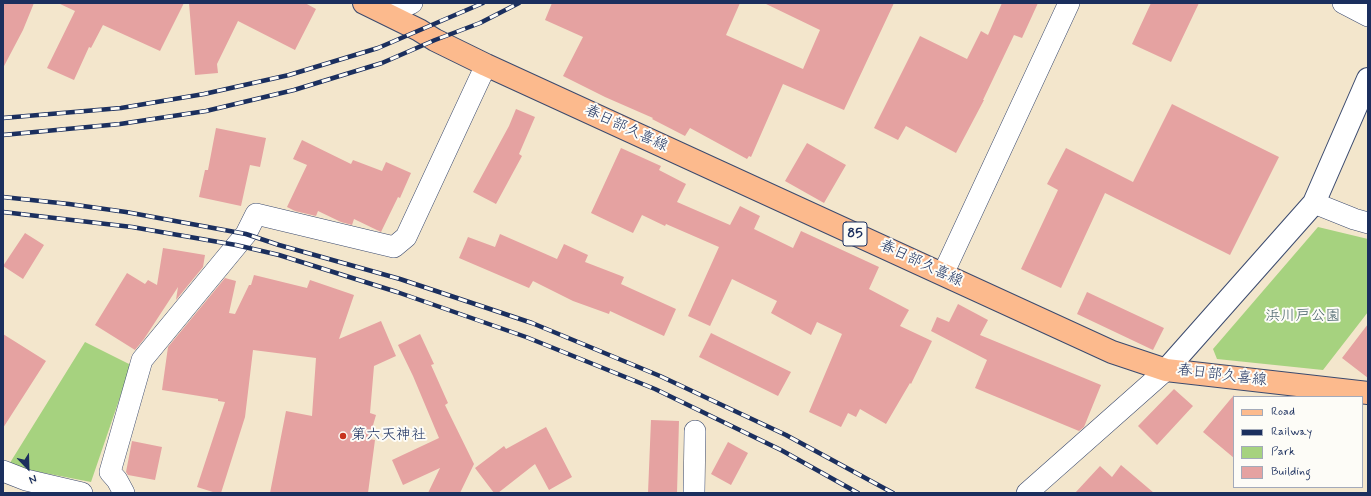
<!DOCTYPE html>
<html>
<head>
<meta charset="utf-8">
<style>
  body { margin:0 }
  #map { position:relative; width:1371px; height:496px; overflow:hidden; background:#f3e6cc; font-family:Mynerve,sans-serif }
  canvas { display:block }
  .frame { position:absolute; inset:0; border:4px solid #1b2f5e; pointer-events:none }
  .legend { position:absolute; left:1233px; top:396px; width:130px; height:92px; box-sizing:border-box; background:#fdfcf7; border:1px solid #a3aaba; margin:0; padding:5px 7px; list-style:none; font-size:12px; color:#1b2f5e }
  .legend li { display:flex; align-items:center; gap:8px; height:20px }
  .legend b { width:20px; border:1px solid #a3aaba }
  .north { position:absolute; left:8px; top:448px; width:40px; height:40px; -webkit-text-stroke:3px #fdfcf7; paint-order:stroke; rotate:157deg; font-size:11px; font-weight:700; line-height:16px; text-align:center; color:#1b2f5e }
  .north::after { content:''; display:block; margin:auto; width:14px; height:18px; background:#1b2f5e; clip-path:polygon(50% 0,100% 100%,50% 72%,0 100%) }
</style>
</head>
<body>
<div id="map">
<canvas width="1371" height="496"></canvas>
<div class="frame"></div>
<ul class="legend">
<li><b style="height:5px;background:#fcba8d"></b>Road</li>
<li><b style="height:5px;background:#1b2f5e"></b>Railway</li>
<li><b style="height:11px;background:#a6d27f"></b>Park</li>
<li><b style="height:11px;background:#e5a2a1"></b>Building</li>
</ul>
<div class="north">N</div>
</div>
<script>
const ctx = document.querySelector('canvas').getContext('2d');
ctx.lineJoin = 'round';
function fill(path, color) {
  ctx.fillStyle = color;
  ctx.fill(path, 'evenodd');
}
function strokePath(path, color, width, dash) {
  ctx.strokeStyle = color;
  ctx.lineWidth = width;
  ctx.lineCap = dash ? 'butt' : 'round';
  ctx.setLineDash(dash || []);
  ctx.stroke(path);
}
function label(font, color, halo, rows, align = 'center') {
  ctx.font = font + ' Mynerve,"Klee One",sans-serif';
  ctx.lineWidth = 4;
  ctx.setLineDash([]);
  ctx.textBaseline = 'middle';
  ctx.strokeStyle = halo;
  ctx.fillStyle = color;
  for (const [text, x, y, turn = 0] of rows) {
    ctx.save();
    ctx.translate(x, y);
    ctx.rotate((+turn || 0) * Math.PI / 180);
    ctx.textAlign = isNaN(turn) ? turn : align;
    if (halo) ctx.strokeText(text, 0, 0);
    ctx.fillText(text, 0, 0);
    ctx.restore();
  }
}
fill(new Path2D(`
  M1318,227L1368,239V312L1323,370L1217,359L1213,349Z
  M85,342L131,365L91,482L8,466Z`), '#a6d27f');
fill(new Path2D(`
  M3,3H34L23,30L3,68Z
  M58,3H184L160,51L103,25L91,48L89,47L74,80L47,68L75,11Z
  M189,3H305L316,9L295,50L238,21L217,64L218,73L195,75Z
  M552,3H740L726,35L803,69L820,30L764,3H894L844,110L783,84L751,157L749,156L747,159L690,128L685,136L652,119L653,118L605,97L563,76L583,37L545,20Z
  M1002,3H1038L1022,38L1014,35L983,100H984L956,153L906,126L898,140L874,128L920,36L967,59L981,31L988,35Z
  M1151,3H1199L1171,62L1132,44Z
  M1172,104L1279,157L1230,255L1105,193L1061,288L1021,269L1058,190L1047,184L1066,148L1133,182Z
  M516,109L535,117L519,154L522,156L496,204L473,192L509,126Z
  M216,128L266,138L260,167L250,165L241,206L199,197L205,170H208Z
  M302,140L351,164L353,160L382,171L386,162L411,173L400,198L398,197L381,232L354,219L352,225L341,222L318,211L316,216L295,211L287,207L307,165L293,159Z
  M807,143L846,165L824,203L785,181Z
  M621,148L661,166L659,170L686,184L677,202L730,225L740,206L760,216L754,229L793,248L801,231L879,267L869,289L909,310L900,326L932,341L911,384L910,383L886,424L860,409L856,417L848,413L841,427L809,412L842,334L817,322L811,335L771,313L777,301L732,279L710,326L688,316L719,247L666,224L665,226L642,215L633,233L591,213Z
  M25,233L44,245L23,279L3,266Z
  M500,234L557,259L564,244L588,255L585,262L624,277L621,284L676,309L664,336L610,311L609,314L573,301L533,281L529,288L459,258L468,237L495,247Z
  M163,248L205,255L203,267L176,300L178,287L144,339L135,350L95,325L127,273L145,284L148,280L157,285Z
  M254,275L307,288L310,280L354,295L339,339L381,321L396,356L374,366L370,413L376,415L369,439L375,440L368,493H270L286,411L312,416L316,358L253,350L245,417L221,493H216L197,487L225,402L218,401V399L162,390L168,347L225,278L236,281L229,313L235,314L249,285H251Z
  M1087,292L1164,328L1153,350L1077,314Z
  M958,304L988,320L980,335L1101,385L1084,427L1079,431L975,388L987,360L931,331L937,317L949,322Z
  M1368,324V378L1342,358Z
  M711,333L791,372L778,396L699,357Z
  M3,334L46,361L3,428Z
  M420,334L434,364L431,365L448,403L445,405L474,464L460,493H428L440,468L403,485L392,460L439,438L413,376L398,345Z
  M1174,389L1193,406L1157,445L1138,426Z
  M1234,395V458L1203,432Z
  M651,420L679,421L677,493H648Z
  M546,427L572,477L549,490L535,464L498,493H494L475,468L504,446L506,449Z
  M132,441L162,447L155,480L128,475L126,472Z
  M728,442L748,453L731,485L711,474Z
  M1121,465L1154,493H1075L1100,466L1112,477Z`), '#e5a2a1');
const minor = new Path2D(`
  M1343,3L1368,16
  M388,14L412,3
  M1314,203L1354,219L1368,223
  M943,274L1069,3
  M3,471L26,480L82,493
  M124,493L117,480L110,472L142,360L246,234L256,214L394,247L406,237L486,65
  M694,493L695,431
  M1027,493L1166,370`);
const tertiary = new Path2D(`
  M1166,370L1314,203L1368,79`);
const primary = new Path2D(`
  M364,3L419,30L435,40L486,65L1112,352L1166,370L1368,393`);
strokePath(minor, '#3b4a6e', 22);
strokePath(tertiary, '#3b4a6e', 24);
strokePath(primary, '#3b4a6e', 24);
strokePath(minor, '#fff', 21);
strokePath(tertiary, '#fff', 22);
strokePath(primary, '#fcba8d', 22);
const rail = new Path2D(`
  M3,118L121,108L204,94L289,75L378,48L483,3
  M3,135L120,124L206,111L294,90L382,63L435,40L480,23L519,3
  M3,197L69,204L126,212L246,234L279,245L400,279L532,323L660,376L786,435L893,493
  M3,212L132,227L236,245L279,255L397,292L526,337L655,389L781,450L858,493`);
strokePath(rail, '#1b2f5e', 4.5);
strokePath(rail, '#fdfcf7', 3, [9]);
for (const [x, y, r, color] of [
  [343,436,4,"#c8321e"]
]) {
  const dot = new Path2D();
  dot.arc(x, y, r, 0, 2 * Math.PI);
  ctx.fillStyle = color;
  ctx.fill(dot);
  strokePath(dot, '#fdfcf7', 1.5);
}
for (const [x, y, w] of [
  [855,234,24]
]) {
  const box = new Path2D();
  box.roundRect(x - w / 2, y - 12, w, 24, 3);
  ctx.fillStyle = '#fdfcf7';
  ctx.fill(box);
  strokePath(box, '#1b2f5e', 1);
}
label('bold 14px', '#1b2f5e', null, [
  ["85",855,234]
]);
label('15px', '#1b2f5e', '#fdfcf7', [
  ["春日部久喜線",626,129,25],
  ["春日部久喜線",921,264,25],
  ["春日部久喜線",1222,376,7]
]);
label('15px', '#456068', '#fdfcf7', [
  ["浜川戸公園",1303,317]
]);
label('15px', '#1b2f5e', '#fdfcf7', [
  ["第六天神社",351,436]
], 'left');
</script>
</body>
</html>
